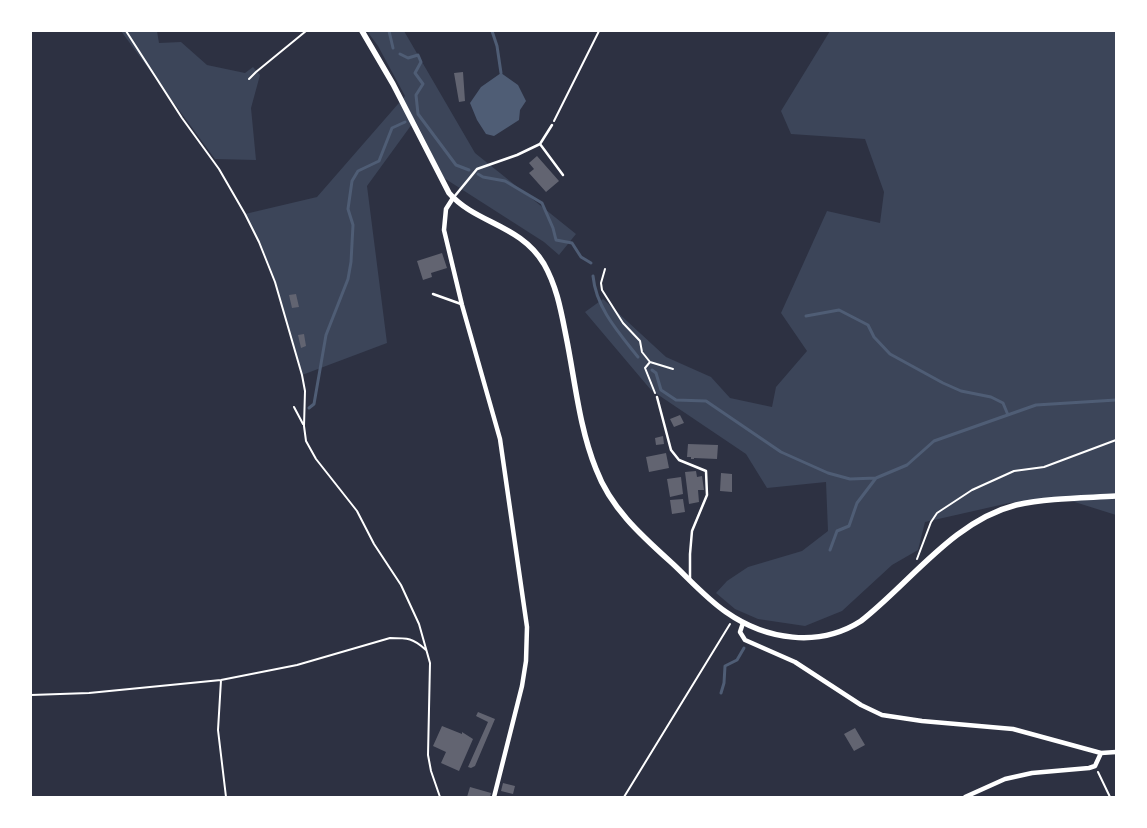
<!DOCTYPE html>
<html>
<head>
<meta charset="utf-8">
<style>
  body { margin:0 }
  #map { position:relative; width:1147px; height:828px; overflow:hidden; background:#2d3142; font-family:Montserrat,sans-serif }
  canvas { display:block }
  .frame { position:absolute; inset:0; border:32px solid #fff; pointer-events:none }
</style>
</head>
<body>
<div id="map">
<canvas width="1147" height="828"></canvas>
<div class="frame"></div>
</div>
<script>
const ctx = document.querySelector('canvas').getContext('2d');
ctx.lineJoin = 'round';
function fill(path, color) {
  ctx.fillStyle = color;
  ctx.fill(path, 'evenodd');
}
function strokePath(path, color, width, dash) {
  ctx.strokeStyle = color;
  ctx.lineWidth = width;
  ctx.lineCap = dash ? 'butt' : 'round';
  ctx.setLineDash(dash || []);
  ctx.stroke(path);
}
fill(new Path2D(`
  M121,31H157L159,43L181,42L207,65L245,73L253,67L260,75L251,108L256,160L215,159Z
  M367,31H404L475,153L576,234L559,255L544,242L444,178L415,120L367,186L387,343L302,375L275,283L259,242L245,214L317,197L405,96L378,46Z
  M830,31H1116V515L1062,498L1009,503L925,522L918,550L892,565L842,611L805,626L758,619L735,609L716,593L727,581L748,567L802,551L828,531L826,482L767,488L746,454L651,390L585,312L603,299L666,357L711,377L730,398L772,407L776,387L807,351L781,313L827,211L880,223L884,192L865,139L791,134L781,111Z`), '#3c4559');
fill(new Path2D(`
  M501,73L518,85L526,101L520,110L519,120L494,136L486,134L477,120L470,103L481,87Z`), '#4f5d75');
strokePath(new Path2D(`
  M389,31L393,48
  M492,31L497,46L501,73
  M400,54L408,58L418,55L421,62L415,73L423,84L416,95L418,114L456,165L469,170
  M478,174L483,177L505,181L542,203L553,228L556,240L572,243L581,257L591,263
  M593,276C596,308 619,333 638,357
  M806,316L839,310L868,325L874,337L890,354L943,383L961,391L991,397L1003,403L1008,415
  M652,370L656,373L661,390L676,400L706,401L781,452L828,473L850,479L876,478L907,465L934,441L1036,405L1116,400
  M309,408L314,404L326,335L348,279L351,262L353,225L348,209L352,181L358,171L379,161L392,128L405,122
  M830,550L837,531L849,526L857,503L876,478
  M721,693L724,683L725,666L737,660L744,648`), '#4f5d75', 3);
fill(new Path2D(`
  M463,72L465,101L459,102L454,73Z
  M537,156L559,181L546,192L529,173L534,169L529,163Z
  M442,253L447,268L431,273L432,277L423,280L417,261Z
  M296,294L299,307L292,308L289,295Z
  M304,334L306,346L301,348L298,335Z
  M680,415L684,423L674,427L670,419Z
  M663,436L664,444L656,445L655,438Z
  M688,444L718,445L717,459L694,458V459H691V457H687Z
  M666,453L669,468L649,472L646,457Z
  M696,471L697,477L702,476L704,490H698L699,502L689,504L685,472Z
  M721,473L732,474V492L720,491Z
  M681,477L683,494L670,497L667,479Z
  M683,499L685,512L672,514L670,500Z
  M478,712L495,719L475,766L471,768L468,767L488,722L476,716Z
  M442,726L462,734V732L473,739L459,771L441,763L446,752L433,746Z
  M855,728L865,745L854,751L844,734Z
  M503,783L515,786L513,794L501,791Z
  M470,787L491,793L490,797H467Z`), '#626471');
strokePath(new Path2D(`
  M126,31L182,118L219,169L245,214L259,242L275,282L302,375L305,391L304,426L306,441L316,459L357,511L374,544L401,585L419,624L430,663L428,755L431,771L440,797
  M249,79L256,72L306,31
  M554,121L599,31
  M605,269L601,283L602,290L623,323L640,341L642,352L650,362
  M655,393L645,368L650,362L673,369
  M294,407L303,424
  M917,559L931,522L937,513L972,490L1014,471L1044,467L1116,440
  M221,680L218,730L226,797
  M31,695L89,693L221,680L297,665L390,638C408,638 413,638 426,650
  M1098,772L1110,797
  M624,797L730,624`), '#fff', 2);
strokePath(new Path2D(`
  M540,144L563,175
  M454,197L477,169L517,155L540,144L552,125
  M433,294L461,304
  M657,397L671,450L679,460L706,471L707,495L692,531L690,554V579`), '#fff', 2.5);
strokePath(new Path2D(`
  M453,198L446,209L444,230L462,305L500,439L527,627L526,661L522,686L494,797
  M743,623L740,632L745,640L795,662L861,705L882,715L922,721L1013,729L1101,753L1116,752
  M965,797L1005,779L1032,773L1089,768L1095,766L1101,753`), '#fff', 4.5);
strokePath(new Path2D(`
  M362,31L393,84L449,193C476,224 520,224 544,264C557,287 561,311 566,336C575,380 579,427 596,469C611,509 642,536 673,564C690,580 707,599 726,612C766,640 819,648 861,621C911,582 953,521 1016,505C1048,498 1083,498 1116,496`), '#fff', 5.5);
</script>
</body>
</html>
